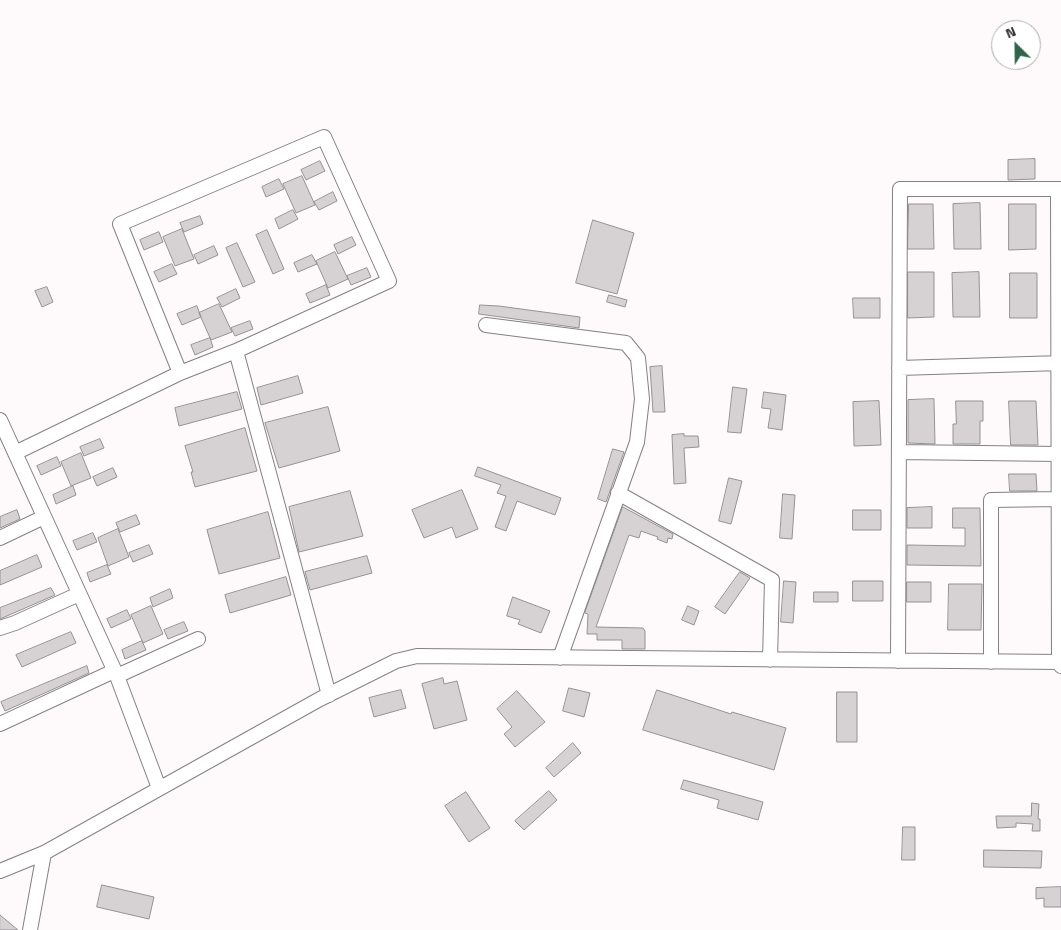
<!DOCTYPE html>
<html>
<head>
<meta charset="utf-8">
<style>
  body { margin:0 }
  #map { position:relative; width:1061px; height:930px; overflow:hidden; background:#fefafc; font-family:"Titillium Web",sans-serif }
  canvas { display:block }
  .north { position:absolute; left:991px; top:20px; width:50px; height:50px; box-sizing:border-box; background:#fff; border:1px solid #adacac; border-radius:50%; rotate:337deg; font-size:14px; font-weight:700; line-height:20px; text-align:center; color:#312f30 }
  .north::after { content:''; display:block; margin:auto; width:18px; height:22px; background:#2f644a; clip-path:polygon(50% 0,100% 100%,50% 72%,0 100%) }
</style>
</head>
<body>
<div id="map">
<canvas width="1061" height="930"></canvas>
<div class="north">N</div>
</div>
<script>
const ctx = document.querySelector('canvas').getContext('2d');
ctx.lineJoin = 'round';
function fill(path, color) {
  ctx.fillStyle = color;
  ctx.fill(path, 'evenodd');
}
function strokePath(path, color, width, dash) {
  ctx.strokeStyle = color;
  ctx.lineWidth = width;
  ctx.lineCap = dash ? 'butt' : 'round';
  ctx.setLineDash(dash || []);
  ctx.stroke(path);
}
const building = new Path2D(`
  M1035,159V179L1008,180V160Z
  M320,161L325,171L306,180L301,170Z
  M302,176L315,205L296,213L283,184Z
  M279,179L284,189L266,197L262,187Z
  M333,192L337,201L319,210L314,202Z
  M980,203L981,249H954L953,204Z
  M909,204H933L934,249H908Z
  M1009,204H1036V249L1009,250Z
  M293,210L298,219L279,229L275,219Z
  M200,216L203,224L184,232L180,223Z
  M593,220L634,233L617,294L576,283Z
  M182,229L194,259L175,266L163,237Z
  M267,230L284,269L273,274L256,235Z
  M159,232L163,242L144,250L140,240Z
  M352,237L356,245L338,254L334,245Z
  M237,243L255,282L243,287L226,248Z
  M214,246L218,255L198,264L194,255Z
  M335,252L348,279L328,288L316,261Z
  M312,255L317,264L298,272L294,263Z
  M172,264L177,274L159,282L154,272Z
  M367,268L371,277L351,285L347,276Z
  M908,272H934V317L908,318Z
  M979,272L980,317H953L952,273Z
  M1010,273H1037V318H1010Z
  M326,285L330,295L310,303L306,294Z
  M47,287L53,302L42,307L35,291Z
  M236,289L240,298L222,307L217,298Z
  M609,295L627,300L625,307L607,302Z
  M853,298H880V318H854Z
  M219,304L232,332L211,340L199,313Z
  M480,305L499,306L580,317L579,328L479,314Z
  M197,306L201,317L182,325L177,314Z
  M250,321L253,329L235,336L231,328Z
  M210,338L213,347L195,355L191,345Z
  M662,366L665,412H653L650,367Z
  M298,376L303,393L261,405L257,388Z
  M733,387L747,389L741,433L728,432Z
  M237,392L242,409L179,426L175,408Z
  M764,392L786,395L782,430L768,428L771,409L762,408Z
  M934,399L935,444L908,443V400Z
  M879,401L881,445L854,446L853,402Z
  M956,401H983V421H980V444H953V424H956Z
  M1009,401H1036L1038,445H1011Z
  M328,407L340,451L279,468L265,423Z
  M245,428L257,471L195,487L191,472H193L185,446Z
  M684,434V436H698L699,447L684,448L686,483L674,484L672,435Z
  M100,439L104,448L84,456L80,447Z
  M613,449L624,452L606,502L598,499Z
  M81,453L91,478L71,486L61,462Z
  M57,457L61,466L41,475L37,466Z
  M478,467L561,498L555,515L517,501L506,531L495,527L506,496L497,493L501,485L475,476Z
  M113,468L117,477L97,486L93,477Z
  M1009,474H1036L1037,491H1010Z
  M729,478L742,481L731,524L719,521Z
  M73,486L76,495L56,504L53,495Z
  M462,490L478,529L456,538L452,527L424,538L412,510Z
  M350,491L363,536L299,552L289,507Z
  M783,494L795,495L792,539L780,538Z
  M623,507L673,534L672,539L668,538L667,543L657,539L658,537L641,531L639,538L629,535L596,627L643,628L645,631V649H622V640H597V634H587L588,614L585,613Z
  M932,507V528H907V508Z
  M953,508H980L981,566L907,565V545L965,546V528H953Z
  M17,510L20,519L0,528V517Z
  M853,510H881V530H853Z
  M268,512L280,558L219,574L207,530Z
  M136,515L140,524L120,532L116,523Z
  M118,529L129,557L108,566L98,538Z
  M93,533L97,542L77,550L73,541Z
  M149,545L153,554L133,562L129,553Z
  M37,555L42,567L0,585V571Z
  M367,556L372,573L310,590L305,572Z
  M107,565L111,574L90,582L87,573Z
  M740,572L750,578L725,614L715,607Z
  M286,577L291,595L230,613L225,595Z
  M784,581L796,582L793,623L781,622Z
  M853,581H883V601H853Z
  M907,582H931V602H907Z
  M949,584H982L981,630H948Z
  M51,588L55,595L0,619V608Z
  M170,589L173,598L153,607L150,598Z
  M814,592H838V602H814Z
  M513,597L550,611L541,633L518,624L520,620L507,616Z
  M151,606L163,634L143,643L131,615Z
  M688,606L699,611L694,625L682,620Z
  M127,610L131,619L111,628L107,619Z
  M184,622L188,631L168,639L164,630Z
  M71,632L76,643L22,667L16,655Z
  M142,641L146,650L125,659L122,650Z
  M87,666L89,673L5,711L1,702Z
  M443,678L444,684L457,681L467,720L434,729L422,684Z
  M569,688L590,693L584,717L563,711Z
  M401,690L406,708L374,717L369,698Z
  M657,690L731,714L732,712L786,728L774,770L643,730Z
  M517,691L545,722L515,747L504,734L512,727L497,709Z
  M837,692H857V742H837Z
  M573,743L581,753L554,777L546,768Z
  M684,780L763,802L758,820L717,808L719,800L681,789Z
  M549,791L557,800L524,830L515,821Z
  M466,792L490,828L469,842L445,806Z
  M1032,803L1039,804L1038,819H1040V831H1032L1033,824L1016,823V827L997,828L996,816H1031Z
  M903,827H915V860H902Z
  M984,850L1042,851L1041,868L984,867Z
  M102,885L154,897L149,919L97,907Z
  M1061,887V907H1044V898L1036,899V888Z
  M0,915L18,930H0Z`);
fill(building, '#d6d2d4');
strokePath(building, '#959194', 1);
const minor = new Path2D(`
  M1058,189L1059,662L1061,666
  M486,325L626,343L638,358L642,399L637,442L560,658
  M236,351L329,695
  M899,368L1061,363
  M0,420L117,676L159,788
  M899,452L1059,454
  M15,453L180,373L236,351L389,281L324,137L120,224L180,373
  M618,493L772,580L770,660
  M0,538L44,517
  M0,628L15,623L79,594
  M898,661L900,189H1061
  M991,662V500L1059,499
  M117,676L198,639
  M0,724L114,671
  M0,871L44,853L320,699L396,661L417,656L1061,662
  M30,930L44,853`);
strokePath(minor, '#848183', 16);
strokePath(minor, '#fff', 14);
</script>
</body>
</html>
